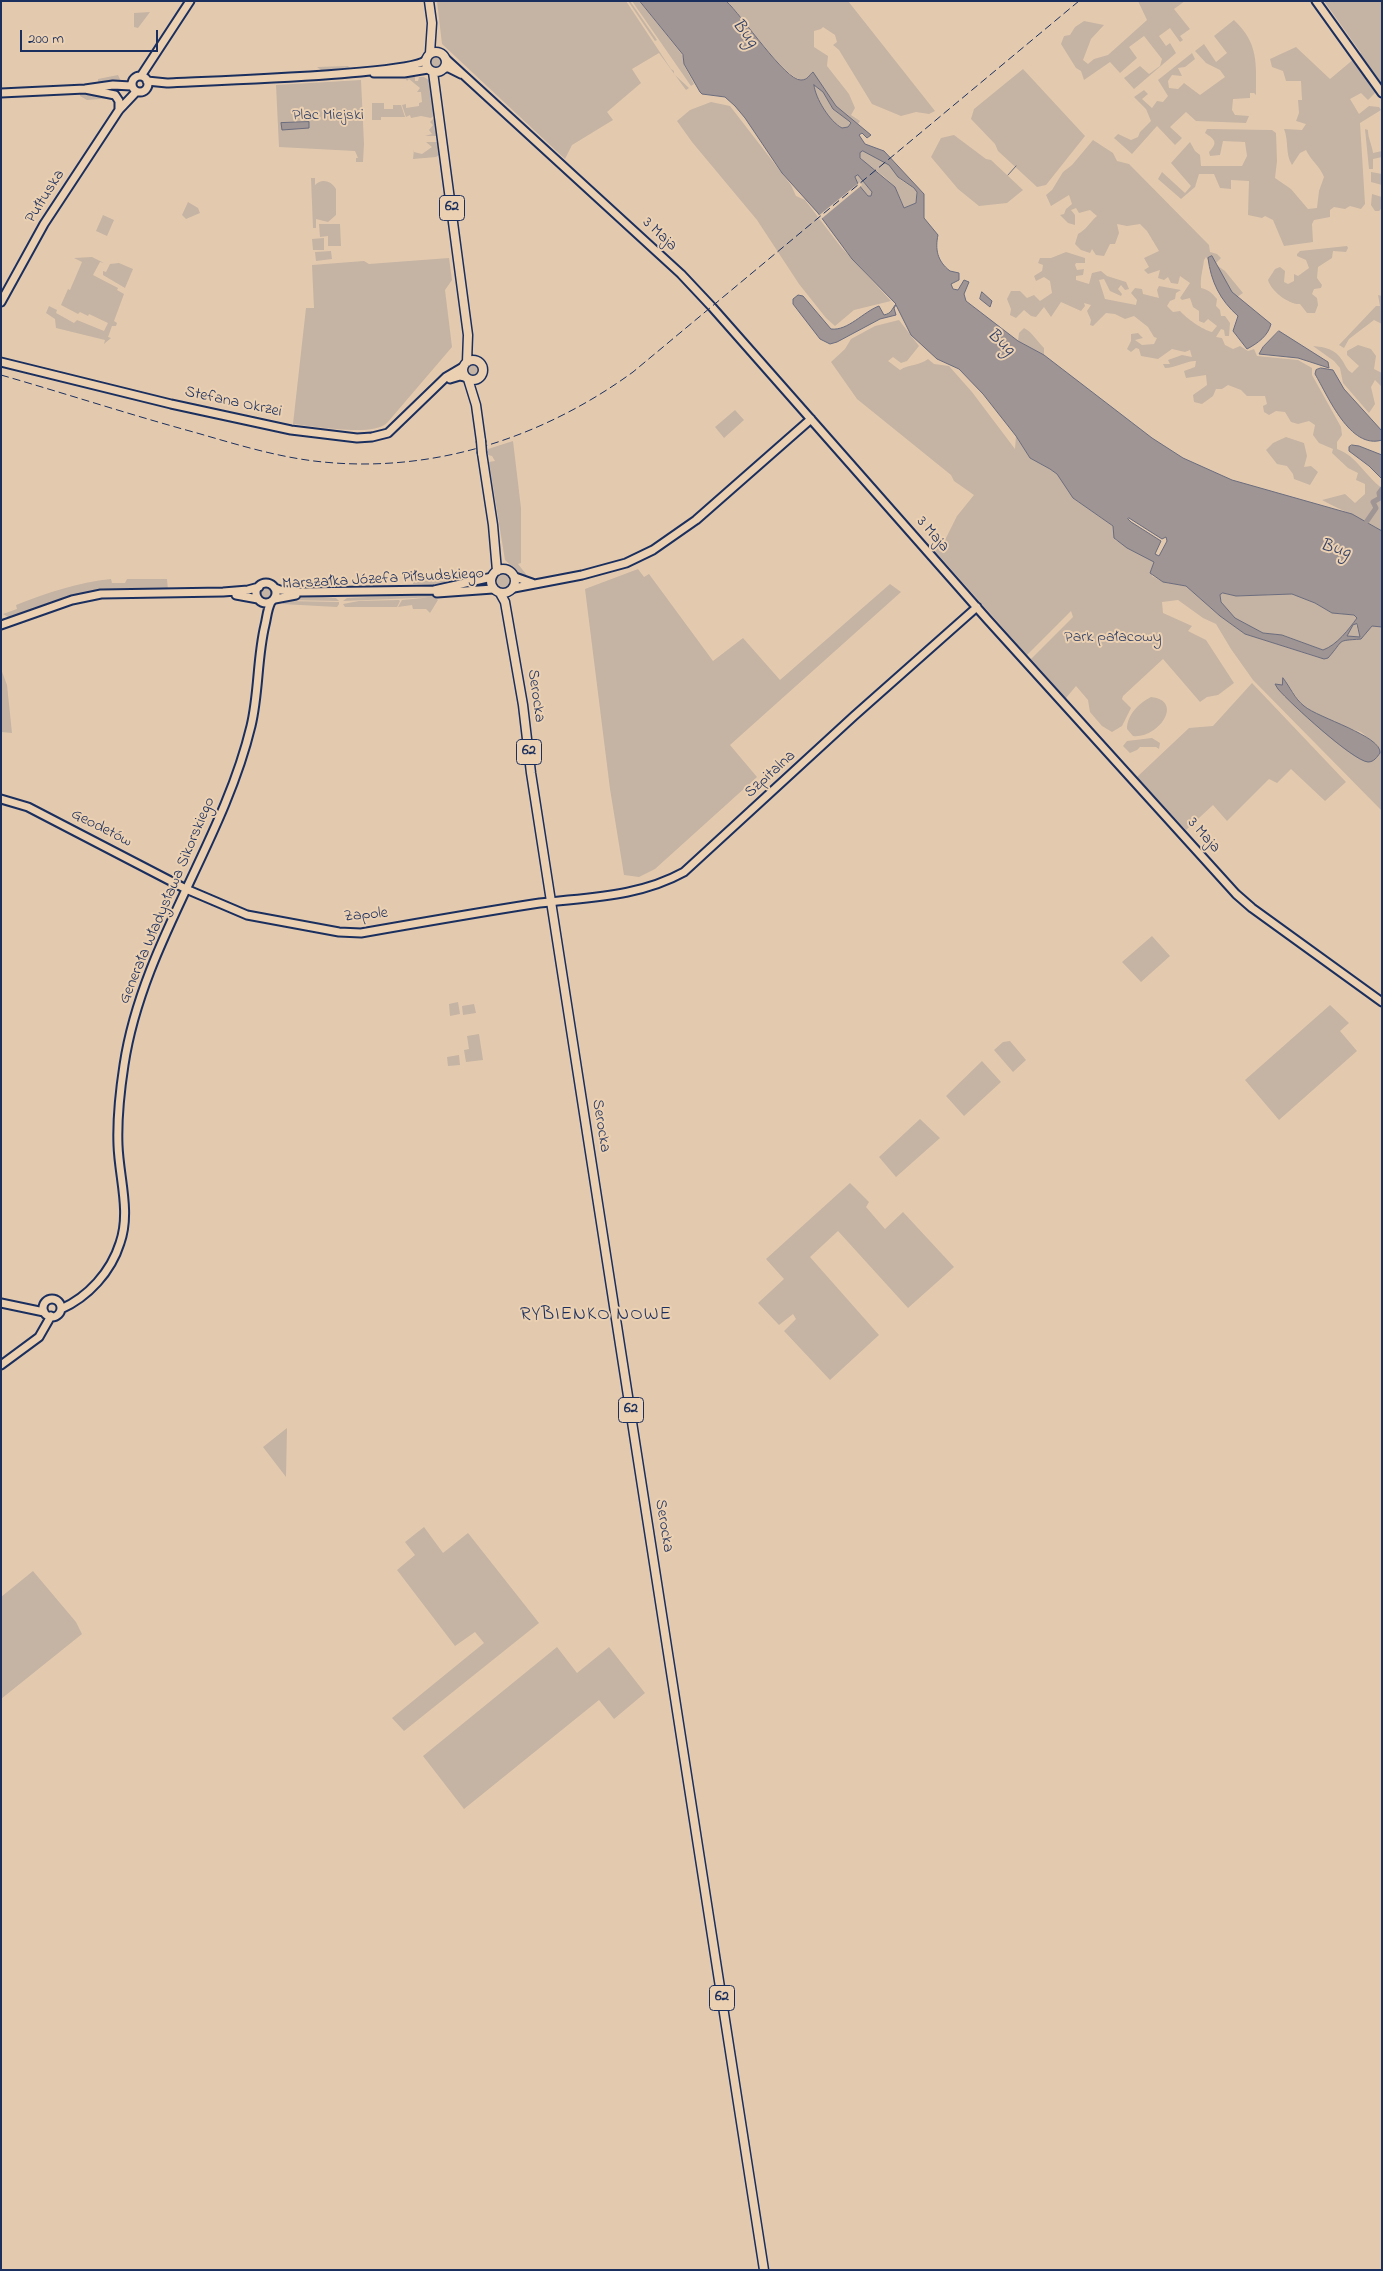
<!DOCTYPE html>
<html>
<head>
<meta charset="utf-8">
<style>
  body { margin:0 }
  #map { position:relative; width:1383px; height:2271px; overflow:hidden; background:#e3caaf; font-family:"Indie Flower",sans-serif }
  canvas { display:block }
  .frame { position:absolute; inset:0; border:2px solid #1b2f5e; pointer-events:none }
  .scale { position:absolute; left:20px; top:30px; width:138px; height:22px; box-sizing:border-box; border:2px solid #1b2f5e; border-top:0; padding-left:6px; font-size:15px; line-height:18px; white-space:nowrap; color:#1b2f5e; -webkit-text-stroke:4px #ebd0b2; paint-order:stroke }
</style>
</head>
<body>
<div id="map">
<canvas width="1383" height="2271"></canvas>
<div class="frame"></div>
<div class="scale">200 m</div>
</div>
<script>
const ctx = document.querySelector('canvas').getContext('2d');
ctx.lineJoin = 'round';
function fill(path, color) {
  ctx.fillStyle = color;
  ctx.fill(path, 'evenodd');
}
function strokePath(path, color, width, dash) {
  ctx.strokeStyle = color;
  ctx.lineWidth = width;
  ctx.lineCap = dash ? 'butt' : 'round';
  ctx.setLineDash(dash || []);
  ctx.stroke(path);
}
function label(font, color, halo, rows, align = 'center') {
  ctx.font = font + ' "Indie Flower",sans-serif';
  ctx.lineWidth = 4;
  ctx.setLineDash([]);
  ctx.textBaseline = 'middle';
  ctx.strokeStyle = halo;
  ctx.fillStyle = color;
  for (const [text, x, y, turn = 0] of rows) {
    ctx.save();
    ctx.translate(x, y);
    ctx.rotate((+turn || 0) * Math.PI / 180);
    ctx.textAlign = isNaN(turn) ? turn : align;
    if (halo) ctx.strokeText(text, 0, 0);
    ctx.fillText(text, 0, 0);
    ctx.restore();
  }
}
fill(new Path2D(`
  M437,1H626L671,69L674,71V74L689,88L686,90L659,53L632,69L641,83L607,112L613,120L572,145L565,159L442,44Z
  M628,1H630L657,40L655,41Z
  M632,1H640L683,56L684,65L694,84L691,86Z
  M726,1H848L935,111L929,114L916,112L901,116L872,104L839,50L833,45L837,42L835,35L823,27L821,29L814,31V47L828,56L827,66L849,94L855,108L851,115L860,121L858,124L855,123L836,106L810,75L805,80C784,82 745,16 726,1Z
  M1138,1H1185L1174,9L1190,29L1180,36L1183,40L1180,42L1170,28L1159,36L1166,46L1170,43L1176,53L1134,89L1124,78L1140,66L1149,74L1160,66L1162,59L1144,36L1129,47L1137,58L1120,73L1110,62L1084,80L1081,71L1076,68L1061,44L1064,36L1070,35L1075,27L1084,21L1104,25L1091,39L1083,60L1088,64L1094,59L1108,55L1147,20Z
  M1324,1H1382V94L1375,93L1368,100L1361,93L1350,99L1359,114L1369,106L1379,107L1381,110L1360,123L1365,204L1361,209L1350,206L1345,209L1334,207L1330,210V217L1314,220L1312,224L1313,242L1284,246L1273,220L1265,216L1262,218L1248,215L1249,181L1231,180V189L1220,188L1214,174H1199L1195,187L1181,199L1158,179L1162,172L1185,193L1191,186L1171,163L1190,142L1195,151L1200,155L1201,166H1242L1247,156L1245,142L1223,141L1220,155L1210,156L1209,152C1219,142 1214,139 1205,133L1207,129L1272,130L1276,133L1277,161L1275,178L1291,189L1308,209L1317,208L1319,191L1324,177C1320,166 1311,161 1306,150L1300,153L1292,165C1285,154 1289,141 1284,129L1302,130L1306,124L1296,121L1299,113L1298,100H1302L1301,81H1286L1283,71L1272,67L1270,59L1296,47L1330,79L1361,53Z
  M150,12L138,28L134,27V13Z
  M1234,20C1259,44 1256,63 1256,95L1254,93H1250V98L1233,99L1232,110L1235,115L1249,116L1246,123L1196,121L1186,112L1170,127L1182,138L1175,145L1157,126L1132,154L1114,138L1118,134L1131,140L1138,137L1140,132L1151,121L1146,109L1134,97L1144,90L1148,94L1142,99L1152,108L1157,101L1163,102L1168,96L1158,80L1192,53L1195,59L1185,67L1178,68L1182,76L1172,75L1168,81L1169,88L1178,89L1184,83L1200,95L1225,77L1220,70L1206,63L1195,51L1204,44L1216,62L1227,53L1214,36Z
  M429 62a7 7 0 1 1 14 0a7 7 0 1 1-14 0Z
  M348,66L350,68L321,70L317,67Z
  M1023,69L1085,136L1046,185L1037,187L998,151L995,144L971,119L974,109Z
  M118,75L121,81L98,83V79Z
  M405,77H415V81H418L419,77H424L432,82L436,114L431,118L421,116L411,118L410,115L406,117L402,105L406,104V108L419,106V103L422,102L421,92H417L420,88L409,79L407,81Z
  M361,80L364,144L363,162H356V158H358L355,151L279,147L276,85Z
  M814,85L823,92L833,109L849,121L851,123L848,127L842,128C830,122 814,98 814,85Z
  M80,93L110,96L114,98L87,100L80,96Z
  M711,102L730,106L791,185L796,196L805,200L841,247L891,301L854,310L835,326L826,318L799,284L757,220L692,142L677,121L690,110Z
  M372,103H384V109H393V105H401L405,117H381V120H372Z
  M436,116L438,136H425L432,134L429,130L433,125L430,122Z
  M1365,129L1368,130C1368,139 1372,144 1373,153L1382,151V157L1373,159V169H1369Z
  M954,135L986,159L991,160L1023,190L1007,203L979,206L958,189L931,157L941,138Z
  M1093,140L1113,153L1117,161L1129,164L1209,245L1210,252L1217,254L1221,258L1215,264L1225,271L1243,293L1234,299L1206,257L1204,260C1203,270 1200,277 1201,288C1209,290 1212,293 1217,299L1216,306L1220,310L1221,316H1225L1230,323L1229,336H1225L1224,330L1221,329L1216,337L1222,338L1225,345L1233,349L1240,346L1248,351L1254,349L1257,356L1298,360L1312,368V375L1341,427L1342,435L1337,442V449C1357,456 1365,476 1382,488V531C1363,518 1342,511 1322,500L1345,494L1355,503L1365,494V484L1356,480L1358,473L1348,468L1332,453L1333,449L1319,443L1313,435L1315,425L1309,421L1298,424L1291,422L1285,412L1276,411L1269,415L1264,412L1263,406L1267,404L1265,396H1247L1241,390L1228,385L1222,389H1216L1213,396L1202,404L1194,402L1193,395L1207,385L1206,375L1186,378L1184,371L1195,367L1196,361C1189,360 1175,368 1165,368L1163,364H1170L1168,360L1182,355L1192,357L1190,350L1185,352L1172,349L1158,359L1141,356L1139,349L1136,348L1131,352L1127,349L1131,341V334L1138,333L1143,338L1135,340L1142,345L1154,344L1157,338L1154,337L1148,327L1134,316L1125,319L1115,314L1106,313L1093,326L1090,325L1091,320L1087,311L1091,305L1084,303L1085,306L1081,311L1061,302L1051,317L1044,307L1036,317L1031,316L1024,310L1016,318L1010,315L1011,309L1007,299L1011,291H1020L1027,298L1034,295L1040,301L1052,293L1050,281L1044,277L1036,281L1034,276L1042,271L1043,265L1038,263L1040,258H1051L1066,252L1085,258V263H1076L1075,265L1077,270L1084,269L1083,275L1076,276V280L1089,284L1092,273L1101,271L1107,276L1126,282L1129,289L1125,290L1121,285L1118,289L1122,294L1121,296L1110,291L1104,279L1099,280L1105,299L1136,305L1137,300L1131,293L1135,288L1142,289L1143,294L1159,298L1157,290L1159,286L1181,290L1176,293L1175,299L1170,301L1167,306L1173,312L1180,311C1186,318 1203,330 1212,332L1217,326L1208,319L1204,323L1199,321V311L1193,307L1190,298L1182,300L1180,298L1190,283L1180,276L1178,284L1171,283L1168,277L1164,280L1158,278L1160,270L1148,274L1144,270L1149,267L1144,258L1159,251L1147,231L1140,224L1127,226L1117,224L1119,233L1115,244H1110L1104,256L1096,255L1092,249L1090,253L1081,250L1075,244L1078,234C1086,230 1090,222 1097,216L1090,210L1079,213L1076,208L1071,210L1075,215V225L1068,223L1060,215L1064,214L1066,209L1072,204L1069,195L1051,206L1046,195L1052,190L1063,172L1072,165Z
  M426,142H439L440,154L436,157L413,159L414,149V152L422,154L432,147Z
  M861,151L869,152L889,165L901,180L916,190V203L904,208C900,195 893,183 882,175C875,169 862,164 859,154Z
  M1371,172L1382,174V185L1371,182Z
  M858,175L872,192L871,196H868L858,184L855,177Z
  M311,178H315V185C322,178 331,181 336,189V215L328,222L316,219V228H313Z
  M1372,194L1382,197V208L1379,211H1375L1371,205Z
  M188,202L198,208L200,213L186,219L182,215Z
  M103,215L114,220L107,236L96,231Z
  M340,224L341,246H328V236L320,237L319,224Z
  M324,238V250H313L312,239Z
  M1347,246L1348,248L1346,252L1333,251L1332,258L1318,267L1317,278L1322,285L1321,288L1314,289L1312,294L1317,298L1318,305L1315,313H1307L1300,304C1289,305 1271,291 1268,280L1275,269L1280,267L1285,271L1284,282L1288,284L1294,281V274L1298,276L1309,268L1306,260L1297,256V254L1300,251Z
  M331,251L332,259L316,261L315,252Z
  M92,257L104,263L100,262L93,275L118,288L117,290L124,294L114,321L117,323L116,326H112L108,337L111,338L104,344L105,340L56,328L55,319L46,313L49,306L57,310L56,313L74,323L77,320L104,331L108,323L89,314L88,316L80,312L78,314L61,305L68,289L70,290L82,262L74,258Z
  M449,258L452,280L445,290L452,347L387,423C373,437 313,426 293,424L306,308H314L312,265L364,261L369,264Z
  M119,263L133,269L125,288L103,275V271L106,272L110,264Z
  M1378,295L1382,296V324L1374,320L1349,339L1344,348L1339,345L1376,306H1380Z
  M899,320L919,346L907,361L901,363L893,357L888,361L900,370C909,364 919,366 928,359L934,364L949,366L972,392L1015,449L1016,436L1030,458L1050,469L1057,474L1073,498L1114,527L1115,540L1152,559L1154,562L1151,570L1152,576L1163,582L1186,586L1220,616L1245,634L1320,658L1345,638L1357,639L1364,636C1368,626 1372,624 1382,627V811L1253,680L1231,649L1216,624L1203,618L1178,600L1162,602L1163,613L1192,626L1188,631L1206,640L1234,683L1218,695L1207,697L1200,702L1163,659L1123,696L1122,699L1131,708L1122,726L1112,732L1102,726L1090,712L1088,700L1076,686L1066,698L1031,659L1073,617L1071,611L1027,655L935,551L946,538L957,516L974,495L954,481L951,475L857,399L831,362L845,349L851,339L875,326ZM1285,681L1303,706L1332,722L1361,732L1378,746L1345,749L1278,689L1276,685H1282Z
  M1024,328C1032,332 1037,341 1044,348V355L1018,341L1019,333Z
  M1358,345L1371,349L1376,356L1374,369L1382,373V387L1375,380L1371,387L1375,404L1369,413L1343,383L1340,368L1334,361L1313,346C1325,347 1335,349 1342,360C1346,366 1346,369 1352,373L1359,366L1347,355V351Z
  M466 370a7 7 0 1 1 14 0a7 7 0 1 1-14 0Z
  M735,410L744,420L724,438L715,427Z
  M1286,437L1304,443L1307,456L1304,467L1311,466L1318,472L1310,485L1294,479L1293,474L1287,466L1277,464L1266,450L1273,443Z
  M513,441L521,508V563L518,564L529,578H525L505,560L489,462L495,461L492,456L488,455V449Z
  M638,569L644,577L649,574L713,661L743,638L780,680L890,584L901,592L730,745L757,777L655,869L639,877L624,875L610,789L585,589Z
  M438,571L439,574L444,573L446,581L442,584H413L414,573H417L419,577L425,576V573L427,576L431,575L432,572L433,575L437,574Z
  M493 581a10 10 0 1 1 20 0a10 10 0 1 1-20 0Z
  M111,579L112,583H125L127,579H167L168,590L102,591L10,618L3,614L17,609L16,605C47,593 78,582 111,579Z
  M260 593a6 6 0 1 1 12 0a6 6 0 1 1-12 0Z
  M1223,593L1236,596L1293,594L1315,603L1332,613L1355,615L1357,617C1350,629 1337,645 1323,650L1283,635L1263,633L1235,618L1221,602L1220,595Z
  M434,594L438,597L343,601L347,598Z
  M310,596L336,598L339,601L288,600L287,598Z
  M434,597L438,600L430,613L426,609H413L412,605L398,607L402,600Z
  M285,601L339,602V604L337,607L282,604Z
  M359,601L399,600L400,601L397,607H345L343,604Z
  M503,611L522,718L533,805L505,623L503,621Z
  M1356,624L1360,637L1347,636L1353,625Z
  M1,669L7,685L12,733L1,732Z
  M1252,683L1346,782L1325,801L1291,769L1277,783L1269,779L1227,821L1213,805L1186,830L1137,777L1189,728L1213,726Z
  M1151,697C1185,701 1158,739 1133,736L1127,729C1127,715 1139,703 1151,697Z
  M1152,738L1160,743L1159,749L1156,747H1140L1137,750L1130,753L1123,746L1127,741Z
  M1152,936L1170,956L1141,982L1122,962Z
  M458,1002L460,1014L450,1016L449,1004Z
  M474,1004L476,1013L463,1015L462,1006Z
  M1330,1005L1349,1023L1340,1031L1357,1051L1279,1120L1245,1080Z
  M479,1034L483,1060L466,1062L464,1050L469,1049L467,1036Z
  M1010,1041L1026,1060L1013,1072L994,1050L1003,1042Z
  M459,1055L460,1065L448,1066L447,1057Z
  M982,1061L1001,1082L964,1116L946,1096Z
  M920,1119L940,1138L896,1177L879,1157Z
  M850,1183L869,1202L866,1207L885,1229L903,1212L954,1267L908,1308L838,1231L810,1257L879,1335L830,1380L784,1331L796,1319L793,1314L779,1325L758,1303L784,1279L766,1259Z
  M287,1428L286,1477L263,1447Z
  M424,1527L443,1553L468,1533L539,1623L404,1731L392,1718L484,1643L475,1632L455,1646L397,1570L415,1555L405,1542Z
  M33,1571L76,1622L82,1634L1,1699V1597Z
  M557,1647L577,1673L609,1647L645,1693L614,1719L599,1700L464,1809L423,1756Z`), '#c5b3a3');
const water = new Path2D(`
  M640,1H726C742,15 785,81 801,80C808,80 809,75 813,72L836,106L871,135L867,138L862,133L859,135L865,144L884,151L924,194V218L938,235C935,249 937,261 950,271L959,273V280L951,284L953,289L958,290L964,280L969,282L964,294L966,301L1018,341L1044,355L1152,438L1183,458L1232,480L1352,514L1382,531V627L1372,626L1361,639C1335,641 1345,639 1328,658L1324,659L1245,634L1220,616L1186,586L1163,582L1150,573L1154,562L1127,548L1114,538L1113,526L1073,498L1057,474L1050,469L1030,458L1016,436L983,394L959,369L937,359L911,335L896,305L894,308L896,315L880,319L837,342L830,344L820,339L793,304V299L798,295L803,296L831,329C848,331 863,312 879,306L884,315C892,313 891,310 896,304L852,259L818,213L782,173L745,118L735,106L725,97L702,94L700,92L684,64L683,55ZM814,85L823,92L833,109L849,121L851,123L848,127L842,128C830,122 815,98 814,85ZM863,151L889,165L898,177L914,188L917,192L916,203L904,208L895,187L860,158V153ZM858,175L872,192L871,196H868L858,184L855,177ZM1129,518L1162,539L1166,537L1167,541L1159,556L1155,554L1161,541L1131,522L1128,519ZM1223,593L1236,596L1292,594L1315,603L1332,613L1354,615L1357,618C1349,629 1337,645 1323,650L1282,635L1263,633L1235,618L1221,602L1220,595ZM1357,624L1360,637L1347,636L1353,625Z
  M309,122V128L282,130L281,123Z
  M1212,256L1232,292L1271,324C1268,336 1258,343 1247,349L1233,331L1238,316C1220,300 1211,282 1208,258Z
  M982,292L992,301L990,307L980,299Z
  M1279,331L1328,362L1329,368L1298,358L1259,354L1263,347Z
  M1321,368L1333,370L1344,389L1382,431V440C1350,450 1328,396 1315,374L1316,370Z
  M1352,445L1359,446L1382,455V479L1369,466L1349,451V447Z
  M1283,678C1290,687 1295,699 1304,706C1318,718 1382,736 1380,753C1377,757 1374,762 1368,762C1353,761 1290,703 1278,689L1275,684L1282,685Z`);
fill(water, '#9f9594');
strokePath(water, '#6a6c7e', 1);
fill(new Path2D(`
  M860,182L862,185L820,220L817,217Z`), '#e3caaf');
strokePath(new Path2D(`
  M1008,175L1016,166`), '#6a6c7e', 1);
strokePath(new Path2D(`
  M1367,521L1376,508L1373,502L1380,498L1379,493L1382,489`), '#9f9594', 5);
const secondary = new Path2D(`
  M1316,1L1382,93
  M445,58L681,274L712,307L987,619L1236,894L1252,908L1382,1002
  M445,68H449L461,74
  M374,73H404L428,69
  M132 84a8 8 0 1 1 16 0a8 8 0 1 1-16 0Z
  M141,76L190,1
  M147,81L167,83C203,81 410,75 426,60
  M85,89L115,95L119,101V110
  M1,93L85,89L113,85L131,86
  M1,302L44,224L119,110L136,92
  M1,362L171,404L291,430L357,438L372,437L388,433L446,377L463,367
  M450,379L460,376L465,377
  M515,577L532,583
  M256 593a10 10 0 1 1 20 0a10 10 0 1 1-20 0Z
  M275,588L280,590L300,592L434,590L492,577
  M514,588L582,575L626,563L653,550L696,520L811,419
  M437,593L493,589
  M236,595L258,599
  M275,599L296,595
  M1,625L72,600L101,594L223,592L248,590L259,587
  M1,799L28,807L186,889L247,915L339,932L361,933C418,923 475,913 533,904C585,897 637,898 684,872L854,716L977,607
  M43 1308a9 9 0 1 1 18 0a9 9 0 1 1-18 0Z
  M1,1303L44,1312
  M61,1309C88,1297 111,1272 120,1243C131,1212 119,1177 118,1145C117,1119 120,1091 124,1065C142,945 223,843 251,726C259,693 257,658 265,625C267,617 267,610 271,602
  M1,1365L39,1337L51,1316`);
const primary = new Path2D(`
  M429,1L432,23L430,53
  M426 62a10 10 0 1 1 20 0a10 10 0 1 1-20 0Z
  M433,72L468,335L467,362
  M463 370a10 10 0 1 1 20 0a10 10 0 1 1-20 0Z
  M468,379L476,405L481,441
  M482,453L493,525L497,571
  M491 581a12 12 0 1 1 24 0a12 12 0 1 1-24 0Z
  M500,593L505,602L523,705L531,773L764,2270`);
strokePath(secondary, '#1b2f5e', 11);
strokePath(primary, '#1b2f5e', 11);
strokePath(secondary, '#ebd0b2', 7);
strokePath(primary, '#ebd0b2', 8);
strokePath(new Path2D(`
  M1,375C67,394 131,415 197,433C235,444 274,456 314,461C429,475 541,439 633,372L1079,1`), '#1b2f5e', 1, [8, 4]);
const primaryBridge = new Path2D(`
  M481,441L482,453`);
strokePath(primaryBridge, '#1b2f5e', 11, []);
strokePath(primaryBridge, '#ebd0b2', 8);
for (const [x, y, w] of [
  [452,208,25],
  [529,752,25],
  [631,1410,25],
  [722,1998,25]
]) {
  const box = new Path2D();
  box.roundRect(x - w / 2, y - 12.5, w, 25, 4);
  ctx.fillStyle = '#ebd0b2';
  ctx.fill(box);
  strokePath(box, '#1b2f5e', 1);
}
label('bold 15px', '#1b2f5e', null, [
  ["62",452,208],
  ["62",529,752],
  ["62",631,1410],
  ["62",722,1998]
]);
label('16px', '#344368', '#ebd0b2', [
  ["Plac Miejski",328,116],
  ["Park pałacowy",1113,638]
]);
label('16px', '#1b2f5e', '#ebd0b2', [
  ["Pułtuska",46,197,-58],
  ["3 Maja",659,235,43],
  ["Stefana Okrzei",233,403,12],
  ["3 Maja",932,535,49],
  ["Marszałka Józefa Piłsudskiego",383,580,-3],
  ["Serocka",535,696,82],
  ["Szpitalna",771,775,-42],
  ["Geodetów",101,829,27],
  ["3 Maja",1203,836,48],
  ["Generała Władysława Sikorskiego",168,901,-67],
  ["Zapole",366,916,-5],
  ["Serocka",600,1126,81],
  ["Serocka",663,1526,81]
]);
label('italic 18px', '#354369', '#ebd0b2', [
  ["Bug",744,34,52],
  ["Bug",1000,343,42],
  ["Bug",1335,550,17]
]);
ctx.letterSpacing = '1px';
label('19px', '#1b2f5e', '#ebd0b2', [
  ["RYBIENKO NOWE",596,1316]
]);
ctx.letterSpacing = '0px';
</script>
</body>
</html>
